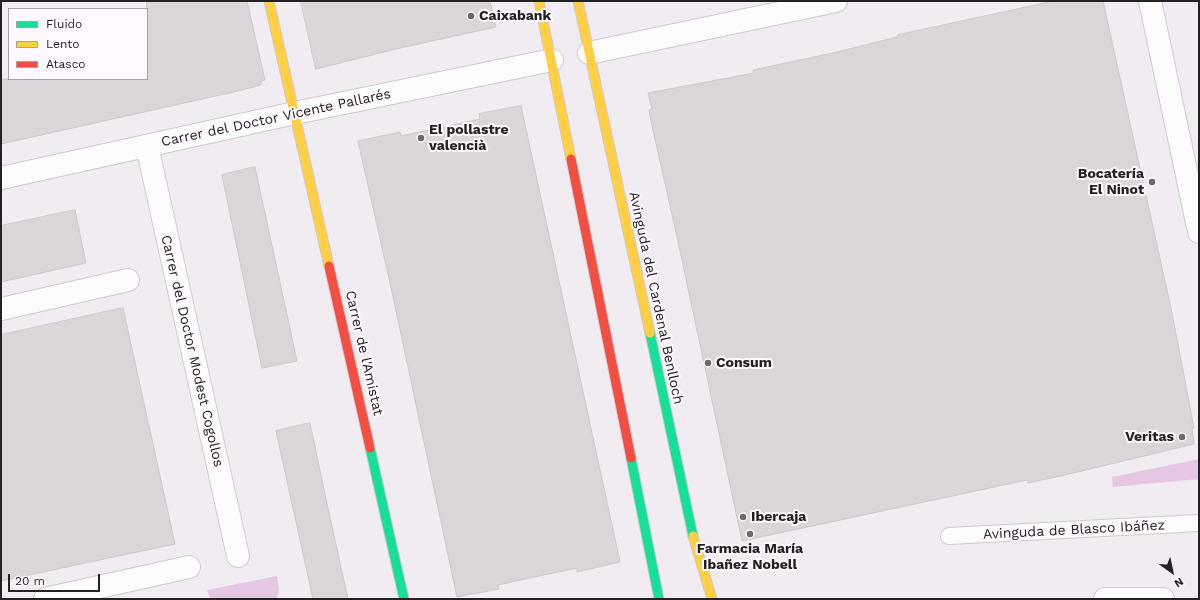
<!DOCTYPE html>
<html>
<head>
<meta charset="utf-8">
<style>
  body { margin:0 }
  #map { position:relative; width:1200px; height:600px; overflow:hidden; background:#f1ecf1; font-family:"Work Sans",sans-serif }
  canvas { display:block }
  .frame { position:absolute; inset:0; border:2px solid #242124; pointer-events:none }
  .legend { position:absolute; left:8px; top:8px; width:140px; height:72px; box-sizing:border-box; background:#fff8fe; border:1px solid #a7a2a7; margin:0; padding:5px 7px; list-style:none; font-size:12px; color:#242124 }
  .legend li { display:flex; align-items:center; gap:8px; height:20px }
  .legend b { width:20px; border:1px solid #a7a2a7 }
  .north { position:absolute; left:1152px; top:552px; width:40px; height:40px; -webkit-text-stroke:3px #fff8fe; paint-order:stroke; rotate:147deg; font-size:11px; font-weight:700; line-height:16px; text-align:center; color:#242124 }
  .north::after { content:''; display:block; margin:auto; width:14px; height:18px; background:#242124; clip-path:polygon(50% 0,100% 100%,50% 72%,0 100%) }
  .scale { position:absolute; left:8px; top:574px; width:92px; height:18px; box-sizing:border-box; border:2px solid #242124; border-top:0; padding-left:5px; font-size:12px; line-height:14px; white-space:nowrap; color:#242124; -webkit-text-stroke:3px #fff8fe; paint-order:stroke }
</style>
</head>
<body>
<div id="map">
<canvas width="1200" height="600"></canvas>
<div class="frame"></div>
<ul class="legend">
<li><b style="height:5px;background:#16e098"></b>Fluido</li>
<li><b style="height:5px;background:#ffcf43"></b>Lento</li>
<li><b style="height:5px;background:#f24e42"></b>Atasco</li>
</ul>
<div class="north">N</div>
<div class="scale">20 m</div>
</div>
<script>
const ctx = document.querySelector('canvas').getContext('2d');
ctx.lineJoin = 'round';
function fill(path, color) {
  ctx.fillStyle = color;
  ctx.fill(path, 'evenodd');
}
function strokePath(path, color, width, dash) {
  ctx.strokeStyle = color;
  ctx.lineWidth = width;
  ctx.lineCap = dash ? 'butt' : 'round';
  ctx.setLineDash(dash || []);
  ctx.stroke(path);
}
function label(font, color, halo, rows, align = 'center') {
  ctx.font = font + ' "Work Sans",sans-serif';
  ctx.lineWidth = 4;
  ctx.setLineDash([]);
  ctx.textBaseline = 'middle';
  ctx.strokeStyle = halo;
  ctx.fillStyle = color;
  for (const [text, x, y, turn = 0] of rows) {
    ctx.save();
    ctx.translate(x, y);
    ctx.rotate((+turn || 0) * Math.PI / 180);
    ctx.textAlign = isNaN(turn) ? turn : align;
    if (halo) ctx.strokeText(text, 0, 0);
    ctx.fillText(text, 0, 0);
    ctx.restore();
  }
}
fill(new Path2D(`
  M1199,459V479L1113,487L1112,477Z
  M277,576L279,589L277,599H210L207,590Z`), '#e5c7e4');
const building = new Path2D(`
  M147,1H247L265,80L261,81V85L238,91L1,144V79H147Z
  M301,1H490L496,27L400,48L316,69Z
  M1054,1H1103L1172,313L1194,428H1192L1194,444L1065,475L1028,483L1027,480L742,541L679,246L651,121L649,110L652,109L648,93L754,73L753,70L837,52L897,37L898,35Z
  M521,106L620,562L577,572V568L539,576L498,585L499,589L457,597L392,292L358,141L400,132L401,136L480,119L479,114Z
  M255,167L297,361L262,368L222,175Z
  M75,210L86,263L1,282V226Z
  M123,308L175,544L1,581V335Z
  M310,423L327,504L348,599H313L276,431Z`);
fill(building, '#d9d5d9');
strokePath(building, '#ccc7cc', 1);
const lane = new Path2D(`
  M949,536L1199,523`);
const street = new Path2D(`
  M1150,1L1199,232
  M589,53L836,1
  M147,146L238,556
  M1,178L295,113L552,60
  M1,309L128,280
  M45,599L189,567
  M1105,599H1163`);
const fast = new Path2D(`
  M650,333L693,536
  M370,448L404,599
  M631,458L659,599`);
const slow = new Path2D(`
  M269,1L329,266
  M539,1L571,159
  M578,1L650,333
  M693,536L712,599`);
const jam = new Path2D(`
  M571,159L631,458
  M329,266L370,448`);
strokePath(lane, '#cdc9cd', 18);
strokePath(street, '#cdc9cd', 24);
strokePath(fast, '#cdc9cd', 11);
strokePath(slow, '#cdc9cd', 11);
strokePath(jam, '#cdc9cd', 11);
strokePath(lane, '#fdfcfd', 16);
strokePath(street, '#fdfcfd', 22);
strokePath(fast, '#16e098', 9);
strokePath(slow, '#ffcf43', 9);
strokePath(jam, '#f24e42', 9);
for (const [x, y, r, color] of [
  [471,16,4,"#6c686c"],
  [421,138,4,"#6c686c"],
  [1152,182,4,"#6c686c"],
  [708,363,4,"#6c686c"],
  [1182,437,4,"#6c686c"],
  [743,517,4,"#6c686c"],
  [750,534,4,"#6c686c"]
]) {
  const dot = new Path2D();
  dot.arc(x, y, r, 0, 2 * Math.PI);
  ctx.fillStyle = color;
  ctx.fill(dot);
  strokePath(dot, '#fff8fe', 1.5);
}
label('bold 14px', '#242124', '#fff8fe', [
  ["Caixabank",479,16],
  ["El pollastre",429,130],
  ["valencià",429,146],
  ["Bocatería",1144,174,"right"],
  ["El Ninot",1144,190,"right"],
  ["Consum",716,363],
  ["Veritas",1174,437,"right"],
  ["Ibercaja",751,517],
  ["Farmacia María",750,549,"center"],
  ["Ibañez Nobell",750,565,"center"]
], 'left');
label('14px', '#242124', '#fff8fe', [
  ["Carrer del Doctor Vicente Pallarés",276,118,-12],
  ["Avinguda del Cardenal Benlloch",656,298,78],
  ["Carrer del Doctor Modest Cogollos",192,351,77],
  ["Carrer de l'Amistat",364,353,77],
  ["Avinguda de Blasco Ibáñez",1074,530,-3]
]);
</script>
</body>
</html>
